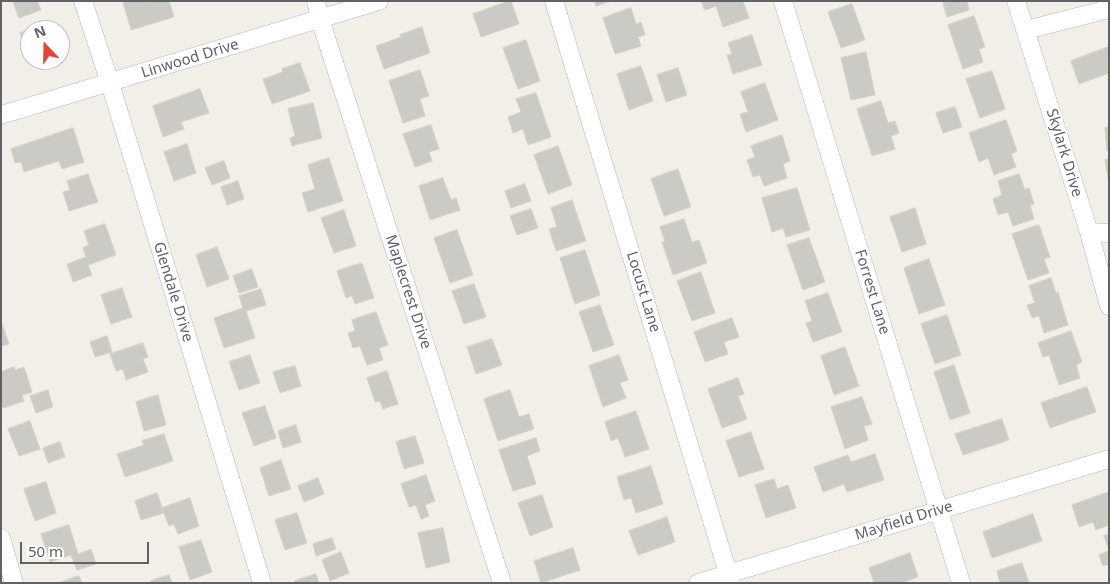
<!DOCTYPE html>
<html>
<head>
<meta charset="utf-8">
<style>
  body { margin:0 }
  #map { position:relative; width:1110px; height:584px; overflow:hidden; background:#f1efe8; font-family:"Noto Sans",sans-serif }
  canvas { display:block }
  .frame { position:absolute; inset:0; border:2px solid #5f6368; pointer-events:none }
  .north { position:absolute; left:20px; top:20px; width:50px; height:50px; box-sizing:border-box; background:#fff; border:1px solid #bfc1c3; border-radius:50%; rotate:339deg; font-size:14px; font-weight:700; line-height:20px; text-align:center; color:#5f6368 }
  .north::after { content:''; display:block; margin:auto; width:18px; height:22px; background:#ea4335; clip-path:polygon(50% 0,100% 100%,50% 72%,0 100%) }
  .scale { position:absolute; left:20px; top:542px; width:129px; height:22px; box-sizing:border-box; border:2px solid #5f6368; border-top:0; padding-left:6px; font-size:15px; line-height:18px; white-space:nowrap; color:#5f6368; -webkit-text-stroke:4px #fff; paint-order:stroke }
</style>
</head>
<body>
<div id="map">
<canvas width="1110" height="584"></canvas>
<div class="frame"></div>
<div class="north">N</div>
<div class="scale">50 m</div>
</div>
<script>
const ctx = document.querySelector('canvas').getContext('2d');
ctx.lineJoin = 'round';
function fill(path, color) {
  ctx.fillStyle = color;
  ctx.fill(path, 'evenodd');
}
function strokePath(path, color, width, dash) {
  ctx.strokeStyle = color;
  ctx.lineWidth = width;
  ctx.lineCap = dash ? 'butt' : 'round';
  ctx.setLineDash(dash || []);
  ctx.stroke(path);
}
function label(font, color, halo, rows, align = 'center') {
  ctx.font = font + ' "Noto Sans",sans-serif';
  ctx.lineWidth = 4;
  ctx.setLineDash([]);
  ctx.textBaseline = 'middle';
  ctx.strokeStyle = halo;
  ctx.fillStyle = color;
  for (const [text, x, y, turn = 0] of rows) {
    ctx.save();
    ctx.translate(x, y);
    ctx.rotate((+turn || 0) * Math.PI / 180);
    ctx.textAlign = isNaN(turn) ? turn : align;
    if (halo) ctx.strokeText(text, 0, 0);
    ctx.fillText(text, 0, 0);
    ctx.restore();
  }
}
const building = new Path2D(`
  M13,1H37L41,10L19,18Z
  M125,1H146L147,3L153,1H169L174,17L131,30L123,2Z
  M509,1H511L519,24L481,37L473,14Z
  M595,1H611L596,6Z
  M702,1H743L749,18L723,27L716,6L705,10Z
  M943,1H967L969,10L947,17Z
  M852,4L865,40L841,48L828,12Z
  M631,8L636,24L641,22L645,35L638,37L641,46L615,54L603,18Z
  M974,16L985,47L979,49L983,62L963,69L948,25Z
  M41,25L43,30H30V59L20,33Z
  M422,27L430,53L384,69L376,46L401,37L400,35Z
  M752,35L762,65L733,74L727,55L732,54L728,43Z
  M526,40L540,81L518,89L503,48Z
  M1108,47L1109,50V73L1079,84L1071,61Z
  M866,52L875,95L851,100L841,58Z
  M300,63L310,91L272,104L263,79L283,72L282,69Z
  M641,66L653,101L629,110L617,74Z
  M678,68L687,95L666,102L657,75Z
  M420,70L429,96L420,99L425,116L403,123L389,81Z
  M992,71L1005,109L980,118L966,79Z
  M765,83L778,120L746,132L740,114L748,112L741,92Z
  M200,89L209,113L181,122L184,129L163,137L153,106Z
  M536,93L551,137L528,145L523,129L513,133L508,117L521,112L516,99Z
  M881,101L888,123L895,121L899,133L891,136L895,149L872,156L857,109Z
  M313,103L322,138L292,146L290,138L295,136L288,109Z
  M955,107L962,127L943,133L936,113Z
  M1006,120L1017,151L1011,154L1016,167L994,175L988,158L979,162L969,133Z
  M431,125L439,149L429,152L432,161L415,167L403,134Z
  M1109,127V151H1107L1105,128Z
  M73,128L84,162L62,169L59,161L24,172L21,162L15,163L11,149Z
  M782,135L790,161L783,164L787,178L764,186L760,175L753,177L747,160L755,157L751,146Z
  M187,144L196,173L174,181L164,152Z
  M558,146L572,185L548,194L534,155Z
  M329,158L343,201L308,212L302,193L315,189L308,165Z
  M1109,159V184L1105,160Z
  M224,161L230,178L212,185L205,168Z
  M678,169L691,207L664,216L651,179Z
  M88,174L98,202L69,211L63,192L70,190L67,181Z
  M1019,174L1025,190L1029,188L1034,204L1030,205L1034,219L1013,226L1008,212L998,215L993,199L1002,195L998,181Z
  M443,178L451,200L456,198L460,210L430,220L419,186Z
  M238,181L244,199L227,205L221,187Z
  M525,184L531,201L511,208L505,191Z
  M797,188L810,230L786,237L783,228L772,232L762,198Z
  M572,200L586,241L556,251L549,229L557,227L551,208Z
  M915,208L926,244L902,252L890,217Z
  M531,209L538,228L517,235L510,216Z
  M344,210L356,246L334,253L321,218Z
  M684,219L692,242L699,240L707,263L673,275L662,242H665L660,227Z
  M105,224L116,255L88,265L92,275L73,282L67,264L86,257L83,248L89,245L84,231Z
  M1039,225L1050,257L1044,259L1049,273L1028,280L1012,234Z
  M457,230L473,275L450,283L434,238Z
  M809,238L825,282L803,290L787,245Z
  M217,247L229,279L207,287L196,255Z
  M585,250L600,295L575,304L560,258Z
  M929,259L945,305L919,314L904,268Z
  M362,263L374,298L355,304L352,296L346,298L337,271Z
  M252,269L258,287L239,293L233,276Z
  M701,272L715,313L692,321L677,281Z
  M1051,278L1056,293L1058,292L1068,325L1044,333L1039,316L1032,318L1027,305L1035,303L1029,286Z
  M474,284L486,317L464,324L452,291Z
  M122,288L132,317L111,324L101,295Z
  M261,289L266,305L246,311L255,338L224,348L214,318L243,308L239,296Z
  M828,293L842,332L813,342L806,323L812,321L805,301Z
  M600,305L614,345L593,352L579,312Z
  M376,312L388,345L379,348L383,360L367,365L360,346L353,348L348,333L355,331L352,320Z
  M947,315L961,355L935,364L921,324Z
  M732,318L739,337L724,342L728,354L705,362L694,332Z
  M1,321L9,344L1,346Z
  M1071,331L1082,362L1076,365L1080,378L1059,385L1049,355L1043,357L1038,343Z
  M107,336L112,352L95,357L90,342Z
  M492,339L502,365L476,374L467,347Z
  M143,343L148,357L143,359L148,372L126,380L123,369L116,371L110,354Z
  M845,347L859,386L834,395L821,356Z
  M250,355L260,383L239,390L229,362Z
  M619,355L628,380L620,383L626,398L603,407L589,366Z
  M954,365L970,413L950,420L934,372Z
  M295,366L301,386L280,393L273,372Z
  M14,367L15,370L24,367L32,392L22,395L24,401L3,408L1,406V372Z
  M387,371L398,404L383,409L380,401L375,402L367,378Z
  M738,378L744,394L738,396L747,419L722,428L708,389Z
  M1087,387L1096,412L1050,428L1041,403Z
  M48,390L53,407L36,413L30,396Z
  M510,390L519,417L529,414L534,429L498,441L484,399Z
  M158,395L166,425L144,431L136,402Z
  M862,397L872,424L864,426L868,440L845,449L831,407Z
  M265,406L276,438L254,446L242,413Z
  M636,411L649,449L625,457L618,438L611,441L605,422Z
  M1002,419L1009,440L963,455L955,434Z
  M30,421L40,449L19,456L8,429Z
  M296,425L301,442L283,448L278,431Z
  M751,432L764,469L739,477L726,441Z
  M164,434L173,461L125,477L117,454L144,445L142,441Z
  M415,436L424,463L404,469L396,442Z
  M536,438L540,451L527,456L536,484L513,491L499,450Z
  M60,442L65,457L48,463L43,448Z
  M875,454L884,480L847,492L844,484L823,492L814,467L848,455L851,462Z
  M281,460L291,489L269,496L260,468Z
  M651,466L663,504L636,513L631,498L624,500L617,477Z
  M426,475L435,501L425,505L429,516L421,519L416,505L409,507L401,484Z
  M318,478L324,494L304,502L298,486Z
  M774,479L777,489L788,485L796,508L766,518L755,485Z
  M46,482L56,513L35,521L24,489Z
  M1109,492V525L1096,530L1093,522L1079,527L1072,505Z
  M157,493L164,513L141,520L135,501Z
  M542,495L553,527L530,536L518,503Z
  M190,498L199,526L178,534L174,524L169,526L162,508Z
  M297,513L307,543L285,550L275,520Z
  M1033,514L1042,541L992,558L983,532Z
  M667,517L675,542L638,555L629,531Z
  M69,525L78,554L91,549L96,564L77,570L71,555L50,562L41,534Z
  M443,528L450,562L426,568L418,533Z
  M1109,534V550L1104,536Z
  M332,538L336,549L316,556L313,544Z
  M201,540L212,572L190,580L179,547Z
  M573,548L580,570L541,583L534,561Z
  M1109,551V564L1103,566L1099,555Z
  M341,552L349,573L330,581L322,560Z
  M910,553L918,577L901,583H874L869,568Z
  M1022,563L1029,583H1000L997,571Z
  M316,574L319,583H295V581Z
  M169,575L172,583H152L151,581Z
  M79,576L82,583H58Z`);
fill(building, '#cccac5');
strokePath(building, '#d6d1c6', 1);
const minor = new Path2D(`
  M83,1L110,83L262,583
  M316,1L320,19L502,583
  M554,1L731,583
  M783,1L961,583
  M1016,1L1089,232L1109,306
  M1026,30L1109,9
  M1,115L379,1
  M1089,232L1109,233
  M1,538L14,583
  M698,583L1109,459`);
strokePath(minor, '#b5b8bc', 19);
strokePath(minor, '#fff', 18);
label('15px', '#5f6368', '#fff', [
  ["Linwood Drive",190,59,-17],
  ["Skylark Drive",1064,153,73],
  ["Glendale Drive",173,292,73],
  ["Maplecrest Drive",408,292,72],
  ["Locust Lane",643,292,73],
  ["Forrest Lane",872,292,73],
  ["Mayfield Drive",904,521,-17]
]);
</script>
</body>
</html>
